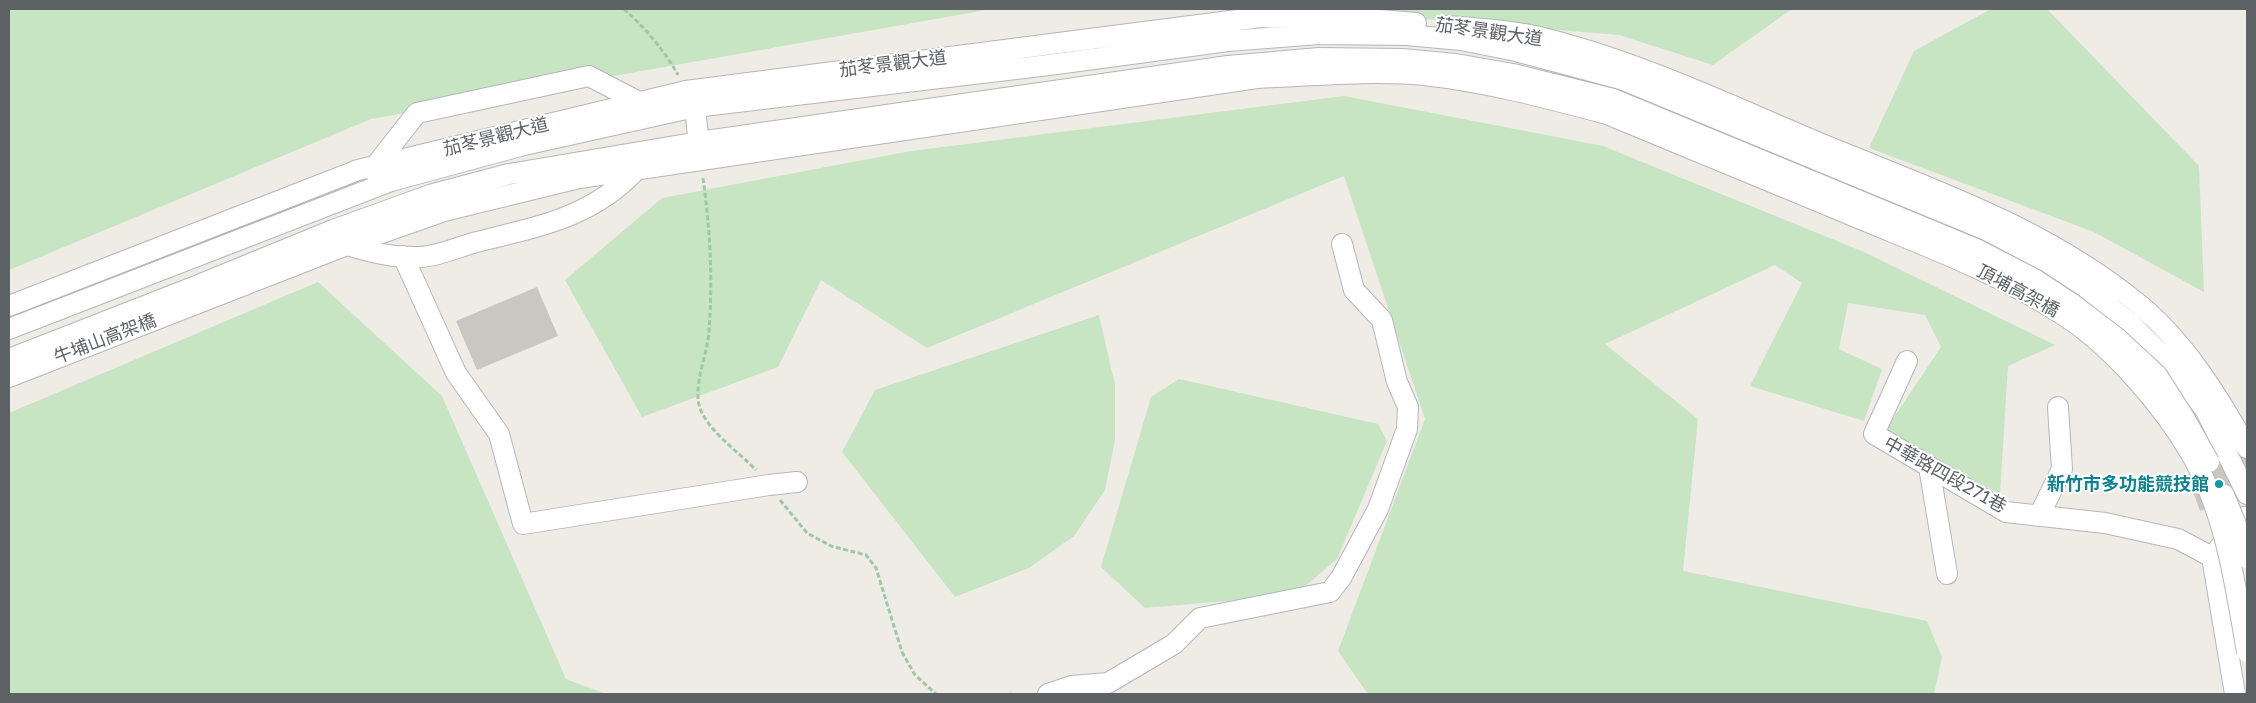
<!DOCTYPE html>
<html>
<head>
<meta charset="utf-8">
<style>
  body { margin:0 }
  #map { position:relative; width:2256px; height:703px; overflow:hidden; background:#efece6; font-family:"Golos Text",sans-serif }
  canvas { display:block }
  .frame { position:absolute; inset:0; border:10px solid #5d6265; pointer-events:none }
</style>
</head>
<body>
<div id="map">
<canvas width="2256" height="703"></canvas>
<div class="frame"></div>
</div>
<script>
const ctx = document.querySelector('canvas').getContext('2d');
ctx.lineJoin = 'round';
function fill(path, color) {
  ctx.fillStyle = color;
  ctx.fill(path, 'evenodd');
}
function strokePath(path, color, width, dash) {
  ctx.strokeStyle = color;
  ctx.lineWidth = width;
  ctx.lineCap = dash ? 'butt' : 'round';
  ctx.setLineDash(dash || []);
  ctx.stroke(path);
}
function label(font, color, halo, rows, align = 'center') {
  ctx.font = font + ' "Golos Text","Noto Sans TC",sans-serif';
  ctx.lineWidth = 4;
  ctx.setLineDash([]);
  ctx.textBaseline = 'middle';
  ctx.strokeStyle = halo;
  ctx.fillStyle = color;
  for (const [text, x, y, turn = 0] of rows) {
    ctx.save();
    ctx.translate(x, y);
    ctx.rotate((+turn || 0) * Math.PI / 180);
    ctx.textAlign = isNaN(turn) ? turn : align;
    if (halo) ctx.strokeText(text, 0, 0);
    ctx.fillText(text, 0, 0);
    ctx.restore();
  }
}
fill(new Path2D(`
  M9,9H992L371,119L9,270Z
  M1304,9H1792L1713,65L1619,35Z
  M1991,9H2047L2199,166L2204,292L2094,232L1869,148L1914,51Z
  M1344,96L1603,146L1864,252L2055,345L2008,366L2000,494L1884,432L1941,347L1925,315L1848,303L1839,349L1882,369L1864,421L1750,386L1802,283L1775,265L1605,344L1698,419L1683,571L1927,621L1942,657L1934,694H1368L1338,651L1425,419L1344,176L927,348L821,280L778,367L642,417L565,280L662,198L911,151Z
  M318,282L442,396L566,679L606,694H9V413Z
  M1099,315L1115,385V440L1105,490L1074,536L1029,568L955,597L842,452L875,390Z
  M1179,379L1378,424L1387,441L1337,559L1295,595L1145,608L1101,567L1151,397Z`), '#c7e5c3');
fill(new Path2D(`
  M537,287L558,336L477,370L456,321Z
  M2247,454V494L2200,511L2187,475Z`), '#cac7c2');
const minor = new Path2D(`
  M1447,26C1476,28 1507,30 1535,36C1637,60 1733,107 1829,147C1939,192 2048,229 2141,306C2185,343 2219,397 2247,448
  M689,96L695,107L700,155
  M372,170L417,113L589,76L639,102
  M347,245C370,252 393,258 418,257C435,257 456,248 473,243C535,227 591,219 637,169
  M403,256L456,373L499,434L523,524L769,485L797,482
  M9,306L358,170L686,91L1261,17L1368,19L1416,23
  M9,329L391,181L524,145L695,107L1049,65L1228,41L1319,34L1407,35L1461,40L1516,51L1621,79L1986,230L2047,262L2085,287L2130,323L2169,362L2206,411L2247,494
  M9,359L196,286L333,230L430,195L509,174L699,142L1228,66L1319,58L1402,59L1456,64L1513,74L1613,99
  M1907,361L1874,434L2006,512L2105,523L2178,539L2212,557
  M9,377L347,245L444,211L579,178L1257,78C1312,76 1369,70 1424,75C1487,82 1547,98 1607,114
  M1929,467L1947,574
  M2039,516L2062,469L2058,407
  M1048,694L1072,686L1108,683L1174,644L1200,618L1330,592L1341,578L1378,509L1407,429L1408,407L1397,382L1382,320L1354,290L1342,244
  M2235,694L2212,557L2244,517H2247`);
strokePath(minor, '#b3b6ba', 22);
strokePath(new Path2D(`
  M624,9C644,27 665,51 678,75
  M703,178C710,228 713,279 709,330C708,354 694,380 699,405C705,429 739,452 756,470
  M780,500L807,533L831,546L866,555L876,568L902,652L915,675L936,694
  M1010,694H1011`), '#9ec8a6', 3, [5, 2.5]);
strokePath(minor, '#fff', 20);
const minorBridge = new Path2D(`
  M1613,99L1976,249L2036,280L2071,303L2117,338L2157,375L2185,419L2209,462
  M1607,114C1686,147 1765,180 1844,212C1917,243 1993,270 2060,313C2109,343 2162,404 2191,454C2226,514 2235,584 2247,652
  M2224,495L2242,539L2247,558`);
strokePath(minorBridge, '#b3b6ba', 22, []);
strokePath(minorBridge, '#fff', 20);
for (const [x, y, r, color] of [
  [2219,484,5,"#0f9aa8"]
]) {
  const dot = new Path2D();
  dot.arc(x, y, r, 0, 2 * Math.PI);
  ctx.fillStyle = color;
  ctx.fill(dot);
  strokePath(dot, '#fff', 2);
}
label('18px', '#5d6265', '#fff', [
  ["茄苳景觀大道",1489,32,8],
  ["茄苳景觀大道",893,64,-7],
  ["茄苳景觀大道",496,137,-14],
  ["頂埔高架橋",2018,291,28],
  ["牛埔山高架橋",105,339,-21],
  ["中華路四段271巷",1945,475,29]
]);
label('bold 18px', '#0d838f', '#fff', [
  ["新竹市多功能競技館",2209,484]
], 'right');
</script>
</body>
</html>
